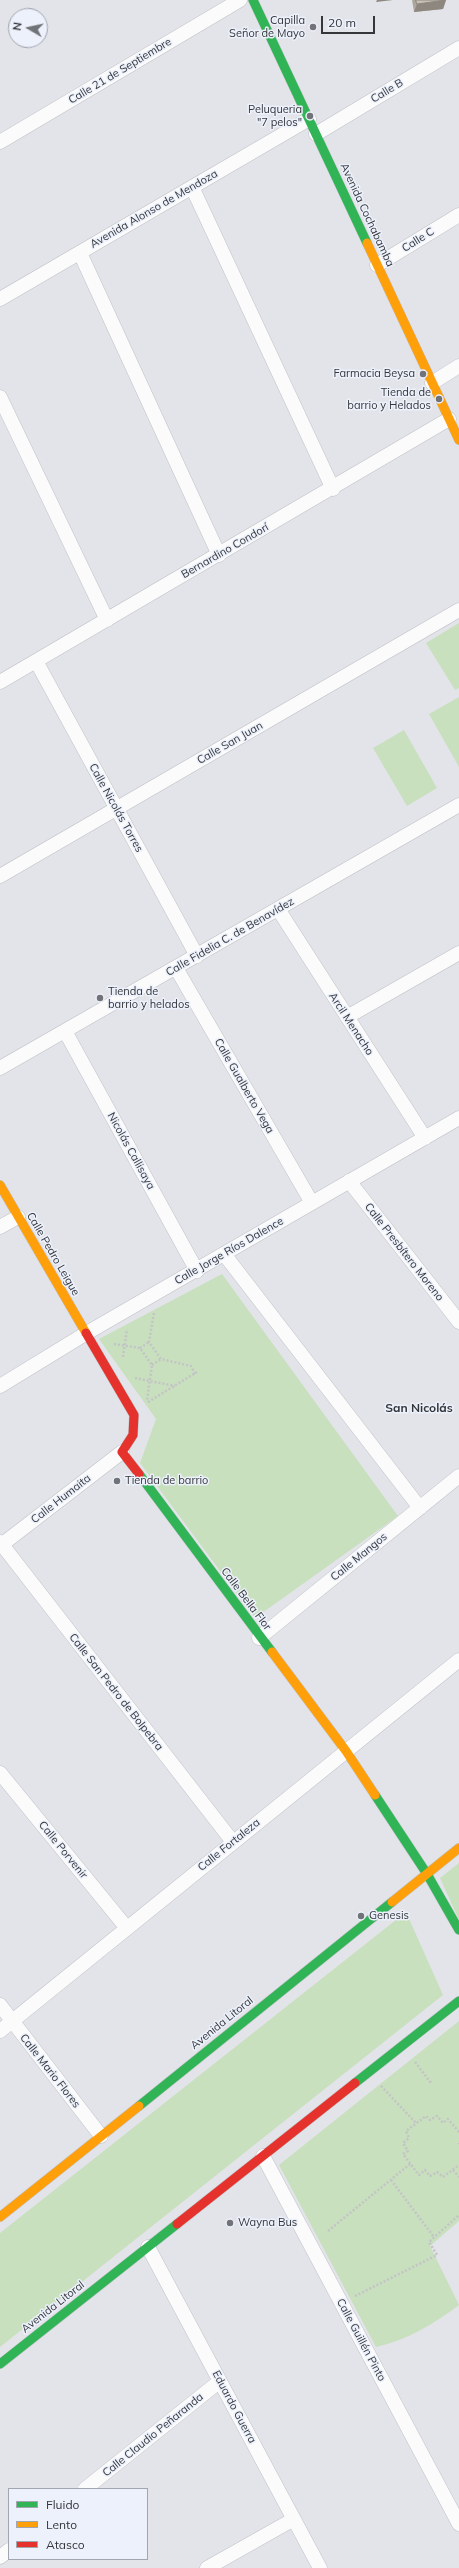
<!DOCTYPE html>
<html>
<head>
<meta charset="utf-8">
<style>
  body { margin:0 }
  #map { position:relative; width:459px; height:2568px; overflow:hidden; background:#e2e4ea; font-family:Mulish,sans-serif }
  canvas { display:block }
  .legend { position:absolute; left:8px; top:2488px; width:140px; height:72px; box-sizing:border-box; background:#ecf1fb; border:1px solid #a2a6ae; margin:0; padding:5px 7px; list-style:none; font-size:12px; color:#34363a }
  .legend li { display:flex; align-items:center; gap:8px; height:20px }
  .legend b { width:20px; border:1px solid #a2a6ae }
  .north { position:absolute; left:8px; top:8px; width:40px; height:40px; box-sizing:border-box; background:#ecf1fb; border:1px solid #a2a6ae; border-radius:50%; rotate:279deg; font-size:11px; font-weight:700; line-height:16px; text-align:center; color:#34363a }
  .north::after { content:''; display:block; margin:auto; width:14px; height:18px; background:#717378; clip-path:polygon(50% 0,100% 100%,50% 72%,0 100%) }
  .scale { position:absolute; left:321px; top:16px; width:54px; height:18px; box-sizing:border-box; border:2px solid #34363a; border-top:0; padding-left:5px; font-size:12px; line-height:14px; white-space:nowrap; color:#34363a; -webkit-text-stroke:3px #ecf1fb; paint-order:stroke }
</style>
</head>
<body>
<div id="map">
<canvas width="459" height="2568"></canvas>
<ul class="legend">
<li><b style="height:5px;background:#30b455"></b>Fluido</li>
<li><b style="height:5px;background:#ff9f0a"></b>Lento</li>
<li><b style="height:5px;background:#e5322d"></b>Atasco</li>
</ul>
<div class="north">N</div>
<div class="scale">20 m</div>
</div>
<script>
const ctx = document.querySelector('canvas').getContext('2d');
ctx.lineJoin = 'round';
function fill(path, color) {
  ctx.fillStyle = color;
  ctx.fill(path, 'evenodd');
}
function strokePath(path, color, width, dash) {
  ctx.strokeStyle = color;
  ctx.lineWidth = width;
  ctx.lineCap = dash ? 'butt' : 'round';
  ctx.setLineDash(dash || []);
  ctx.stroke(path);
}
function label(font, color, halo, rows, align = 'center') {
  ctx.font = font + ' Mulish,sans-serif';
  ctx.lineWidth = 3;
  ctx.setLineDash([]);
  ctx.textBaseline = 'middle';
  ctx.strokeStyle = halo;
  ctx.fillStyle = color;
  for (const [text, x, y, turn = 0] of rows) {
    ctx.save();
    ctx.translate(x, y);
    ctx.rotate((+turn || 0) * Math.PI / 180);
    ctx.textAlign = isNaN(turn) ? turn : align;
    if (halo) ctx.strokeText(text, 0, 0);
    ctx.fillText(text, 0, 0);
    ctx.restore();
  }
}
fill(new Path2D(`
  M459,623V688L455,690L426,643Z
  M459,697V767L429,714Z
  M404,730L437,788L407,806L373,748Z
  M222,1274L398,1516L255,1618L140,1463L156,1419L99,1339Z
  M459,1863V1920L440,1878Z
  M406,1912L443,1995L0,2347V2233Z
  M459,2021V2221L430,2246L459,2305C434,2324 407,2340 376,2347L279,2165Z`), '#c8e0bd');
const street = new Path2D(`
  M316,134L459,48
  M0,142L240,0
  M192,187L333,489
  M80,253L219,555
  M377,265L459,215
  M0,299L309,119
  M432,383L459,366
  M0,397L107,620
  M36,661L197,956
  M0,682L449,419
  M0,876L459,610
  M278,909L425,1138
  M176,968L312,1203
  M347,1017L459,953
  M65,1031L197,1271
  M0,1068L459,805
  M349,1181L459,1322
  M0,1227L18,1217
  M224,1254L420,1508
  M0,1386L85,1334L459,1118
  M0,1542L233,1842
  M0,1546L122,1452
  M259,1638L459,1476
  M0,1773L126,1927
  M0,2005L101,2136
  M0,2031L459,1660
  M263,2156L459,2524
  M148,2247L320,2568
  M85,2489L220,2381
  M0,2557L9,2550
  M207,2568L294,2519`);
const fast = new Path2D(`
  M253,0L367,243
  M139,1474L272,1652
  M375,1795L427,1874L459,1930
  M355,2083L459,2001
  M139,2106L392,1902
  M0,2364L177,2224`);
const slow = new Path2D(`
  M367,243L459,440
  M0,1185L86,1333
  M272,1652L346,1751L375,1795
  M392,1902L459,1848
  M0,2217L139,2106`);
const jam = new Path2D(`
  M86,1333L134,1415L133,1435L122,1452L139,1474
  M177,2224L355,2083`);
strokePath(street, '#c0c2c6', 15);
strokePath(fast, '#c0c2c6', 10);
strokePath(slow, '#c0c2c6', 10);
strokePath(jam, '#c0c2c6', 10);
strokePath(new Path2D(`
  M154,1313L149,1342L161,1359L191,1366L195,1374
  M114,1344L140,1348L152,1365L147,1400
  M140,1348L149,1342
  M123,1357L127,1329
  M152,1365L161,1359
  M135,1378L175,1386
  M148,1402L197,1372
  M415,2062L431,2083
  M381,2086L416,2123
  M459,2132L448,2119L443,2123L437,2116L430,2120L426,2116L406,2131L409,2138L403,2143L408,2151L403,2154L419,2175L425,2170L430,2176L437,2172L443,2177L459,2165
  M459,2143V2144
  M453,2170L459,2177
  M391,2180L434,2237
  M328,2231L410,2164
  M355,2296L437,2255L429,2242L459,2215`), '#c3c4c6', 2.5, [2, 2]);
strokePath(street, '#fbfbfc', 14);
strokePath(fast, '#30b455', 9);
strokePath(slow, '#ff9f0a', 9);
strokePath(jam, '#e5322d', 9);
fill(new Path2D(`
  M412,0H446L443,9L414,12Z`), '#ada69d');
fill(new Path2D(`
  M377,0H393L376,2Z
  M446,0L443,9L414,12L417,4Z`), '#8d877f');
const building = new Path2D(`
  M416,0H446L417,4Z`);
fill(building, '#c9c1b6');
strokePath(building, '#8d877f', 1);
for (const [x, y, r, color] of [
  [313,27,4,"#717378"],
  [310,116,4,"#717378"],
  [423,374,4,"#717378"],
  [439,399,4,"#717378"],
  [100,998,4,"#717378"],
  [117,1481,4,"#717378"],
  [361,1916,4,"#717378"],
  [230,2223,4,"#717378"]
]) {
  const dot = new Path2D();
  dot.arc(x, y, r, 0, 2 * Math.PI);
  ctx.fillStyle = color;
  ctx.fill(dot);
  strokePath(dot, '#ecf1fb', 1.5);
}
label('11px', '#34363a', '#ecf1fb', [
  ["Capilla",305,21],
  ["Señor de Mayo",305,34],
  ["Peluqueria",302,110],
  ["\"7 pelos\"",302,123],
  ["Farmacia Beysa",415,374],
  ["Tienda de",431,393],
  ["barrio y Helados",431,406],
  ["Tienda de",108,992,"left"],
  ["barrio y helados",108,1005,"left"],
  ["Tienda de barrio",125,1481,"left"],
  ["Genesis",369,1916,"left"],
  ["Wayna Bus",238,2223,"left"]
], 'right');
label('11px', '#34363a', '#ecf1fb', [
  ["Calle 21 de Septiembre",120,71,-31],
  ["Calle B",387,91,-31],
  ["Avenida Alonso de Mendoza",154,209,-30],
  ["Avenida Cochabamba",367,215,65],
  ["Calle C",418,240,-32],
  ["Bernardino Condorí",225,551,-30],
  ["Calle San Juan",230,743,-30],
  ["Calle Nicolás Torres",116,808,61],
  ["Calle Fidelia C. de Benavídez",230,937,-30],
  ["Arcil Menacho",351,1024,57],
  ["Calle Gualberto Vega",244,1086,60],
  ["Nicolás Callisaya",131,1151,61],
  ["Calle Jorge Ríos Dalence",229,1251,-30],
  ["Calle Presbítero Moreno",404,1252,52],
  ["Calle Pedro Leigue",53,1254,60],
  ["Calle Humaita",61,1499,-38],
  ["Calle Mangos",359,1557,-39],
  ["Calle Bella Flor",246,1599,53],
  ["Calle San Pedro de Bolpebra",116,1692,52],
  ["Calle Fortaleza",229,1845,-39],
  ["Calle Porvenir",63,1850,51],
  ["Avenida Litoral",222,2023,-39],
  ["Calle Mario Flores",50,2071,52],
  ["Avenida Litoral",53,2307,-38],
  ["Calle Guillén Pinto",361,2340,62],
  ["Eduardo Guerra",234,2407,62],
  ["Calle Claudio Peñaranda",153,2435,-39]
]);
label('bold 12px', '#34363a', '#ecf1fb', [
  ["San Nicolás",419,1408]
]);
</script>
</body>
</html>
